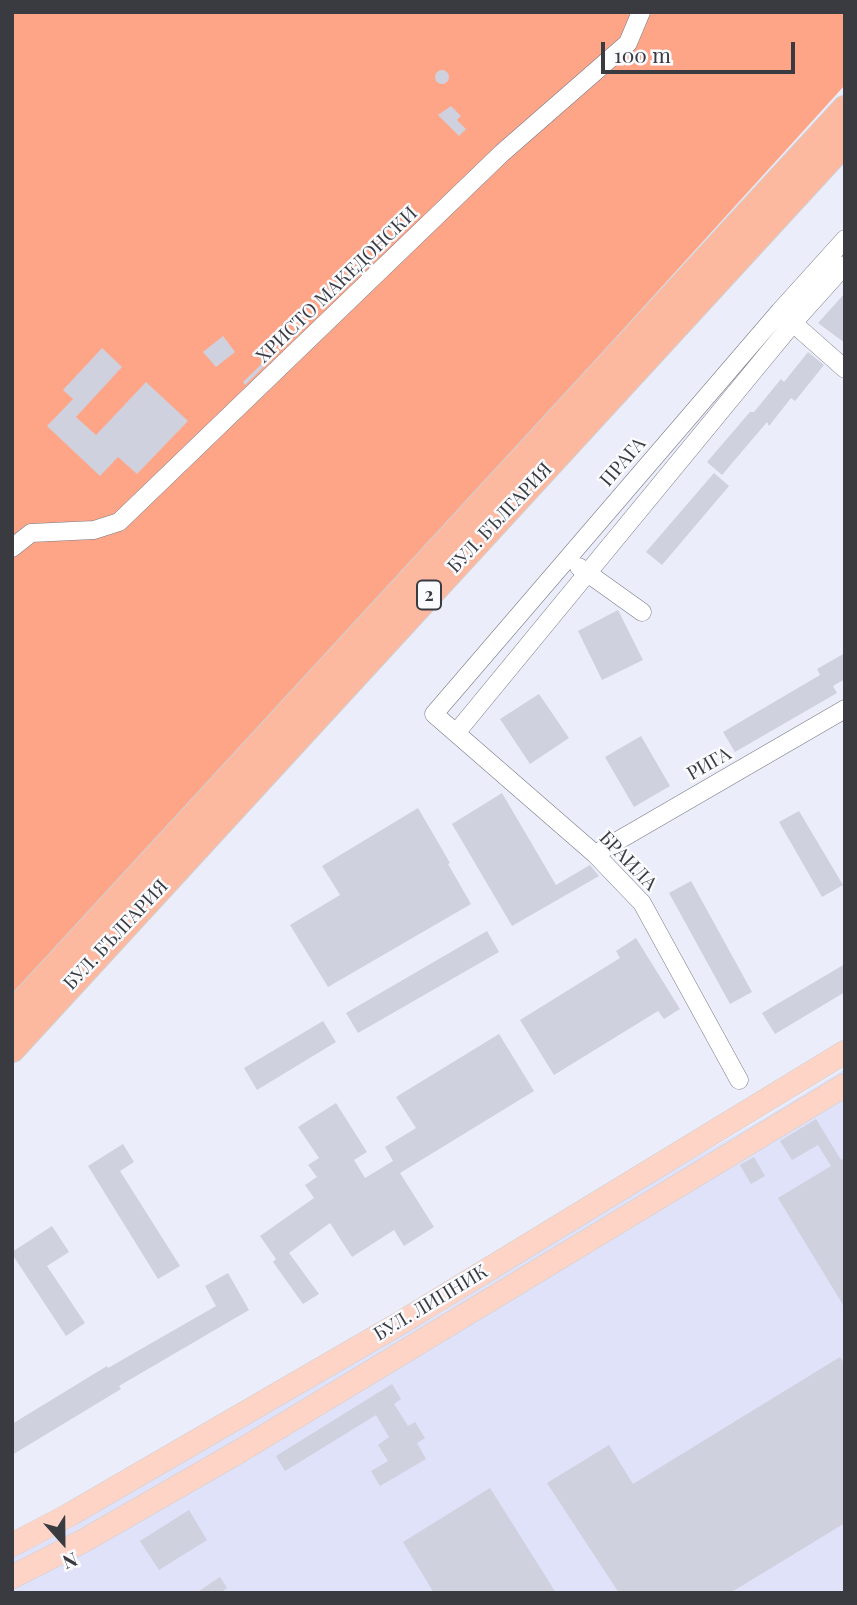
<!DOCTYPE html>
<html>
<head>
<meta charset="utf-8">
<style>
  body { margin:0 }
  #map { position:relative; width:857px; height:1605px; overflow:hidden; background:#ebedfb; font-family:"Playfair Display",serif }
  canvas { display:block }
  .frame { position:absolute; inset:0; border:14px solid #3a3b40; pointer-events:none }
  .north { position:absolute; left:28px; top:1507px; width:70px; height:70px; -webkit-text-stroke:5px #fafbfe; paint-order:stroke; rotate:159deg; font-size:19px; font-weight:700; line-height:28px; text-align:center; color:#3a3b40 }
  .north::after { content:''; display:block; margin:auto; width:24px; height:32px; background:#3a3b40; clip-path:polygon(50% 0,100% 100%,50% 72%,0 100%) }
  .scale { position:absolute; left:601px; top:42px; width:194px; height:32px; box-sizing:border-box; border:4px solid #3a3b40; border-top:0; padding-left:9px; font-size:21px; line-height:24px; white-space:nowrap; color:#3a3b40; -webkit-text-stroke:5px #fafbfe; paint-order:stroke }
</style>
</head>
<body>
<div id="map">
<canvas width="857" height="1605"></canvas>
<div class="frame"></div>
<div class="north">N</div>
<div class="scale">100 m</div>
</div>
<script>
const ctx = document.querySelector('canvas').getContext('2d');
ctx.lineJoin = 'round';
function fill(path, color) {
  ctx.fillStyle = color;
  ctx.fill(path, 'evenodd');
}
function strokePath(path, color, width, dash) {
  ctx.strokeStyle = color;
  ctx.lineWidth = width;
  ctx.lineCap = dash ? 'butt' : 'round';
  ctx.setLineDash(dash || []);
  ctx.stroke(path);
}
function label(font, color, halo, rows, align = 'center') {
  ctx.font = font + ' "Playfair Display",serif';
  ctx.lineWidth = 5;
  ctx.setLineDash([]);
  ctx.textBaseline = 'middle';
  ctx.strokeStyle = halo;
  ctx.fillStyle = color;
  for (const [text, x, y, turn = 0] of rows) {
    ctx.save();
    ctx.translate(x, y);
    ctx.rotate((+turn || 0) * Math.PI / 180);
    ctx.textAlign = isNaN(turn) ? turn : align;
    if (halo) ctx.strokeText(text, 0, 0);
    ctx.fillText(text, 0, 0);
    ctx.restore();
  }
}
fill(new Path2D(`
  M845,1069V1593H12V1557L443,1312L588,1219L758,1122Z`), '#dfe2f8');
fill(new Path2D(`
  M12,12H845V85L12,1003Z`), '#fea587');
fill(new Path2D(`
  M435 77a7 7 0 1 1 14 0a7 7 0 1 1-14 0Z
  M451,106L461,116L457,120L466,129L459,136L438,115Z
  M845,293V343L818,323Z
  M223,336L235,352L216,367L203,352Z
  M102,348L122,367L76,417L96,435L146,382L188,421L137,474L118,457L100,476L47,426L73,399L63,390Z
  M808,352L824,365L795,401L791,398L769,426L767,422L722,475L707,462L750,412H754L781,379L784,382Z
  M270,356L272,359L245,385L243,382Z
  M714,473L729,486L662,565L646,552Z
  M618,610L643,660L602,680L578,631Z
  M845,653V679L833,686L837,693L735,752L723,732L820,675L817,669Z
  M539,694L569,738L530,764L500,719Z
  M641,736L670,786L634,807L605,757Z
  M502,793L556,885L590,865L599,876L512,926L452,824Z
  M418,808L450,863L448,864L471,904L328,987L290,925L340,895L322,866Z
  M799,811L843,885L822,897L779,822Z
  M691,881L752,992L730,1004L669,893Z
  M487,931L499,952L358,1033L346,1013Z
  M636,938L680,1009L664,1019L658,1011L554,1075L520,1020L620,958L616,951Z
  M845,964V992L775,1034L762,1013Z
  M323,1021L336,1042L257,1090L244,1068Z
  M499,1034L534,1091L400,1173L434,1227L404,1246L394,1230L352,1257L330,1223L289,1253L319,1294L303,1304L273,1262L276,1259L260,1236L314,1198L305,1185L317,1177L308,1165L319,1158L298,1127L336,1103L367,1152L354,1160L365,1178L393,1161L385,1147L416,1128L396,1097Z
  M816,1119L841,1160L845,1158V1308L778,1198L831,1166L818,1145L792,1160L780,1141Z
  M123,1144L134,1162L120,1171L180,1266L158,1279L88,1166Z
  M754,1157L765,1176L751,1184L740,1165Z
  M52,1226L69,1252L47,1266L85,1323L66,1336L12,1254V1252Z
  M228,1273L249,1310L119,1386L121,1389L12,1455V1424L107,1366L108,1368L216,1306L205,1286Z
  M840,1357L845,1365V1523L730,1593H619L547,1483L609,1445L633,1484Z
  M392,1384L401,1399L394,1404L408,1426L415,1422L425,1438L417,1443L426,1459L380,1486L371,1471L388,1461L378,1445L389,1437L376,1415L285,1471L276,1456Z
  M490,1488L556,1593H434L403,1542Z
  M189,1510L207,1540L159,1570L140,1541Z
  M220,1577L227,1588L220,1593H196Z`), '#cfd1df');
const minor = new Path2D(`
  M784,315L845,369
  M12,548L31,533L94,530L119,522L502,153L628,43L641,12
  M579,567L642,612
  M456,733L793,323L845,265
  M595,854L845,709
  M739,1080L642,903L595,854L434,714L780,311L845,239`);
const major = new Path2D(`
  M12,1545L69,1515L402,1322L845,1052
  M12,1577L85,1540L240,1451L845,1085`);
const highway = new Path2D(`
  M12,1014L845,109
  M12,1049L845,142`);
strokePath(minor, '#797a87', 19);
strokePath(major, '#d0d0d1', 24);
strokePath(highway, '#d0d0d1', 28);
strokePath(minor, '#fff', 18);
strokePath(major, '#fed4c6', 23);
strokePath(highway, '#fdb8a0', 26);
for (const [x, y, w] of [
  [429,595,24]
]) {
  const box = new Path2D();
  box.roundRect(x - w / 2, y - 14.5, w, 29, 5);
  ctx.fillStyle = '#fafbfe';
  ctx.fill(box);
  strokePath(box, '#3a3b40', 2);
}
label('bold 18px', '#3a3b40', null, [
  ["2",429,595]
]);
label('19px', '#3a3b40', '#fafbfe', [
  ["ХРИСТО МАКЕДОНСКИ",337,285,-44],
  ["ПРАГА",623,462,-49],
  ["БУЛ. БЪЛГАРИЯ",500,518,-47],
  ["РИГА",709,764,-30],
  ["БРАИЛА",628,861,46],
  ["БУЛ. БЪЛГАРИЯ",116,935,-47],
  ["БУЛ. ЛИПНИК",431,1303,-31]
]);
</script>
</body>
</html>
